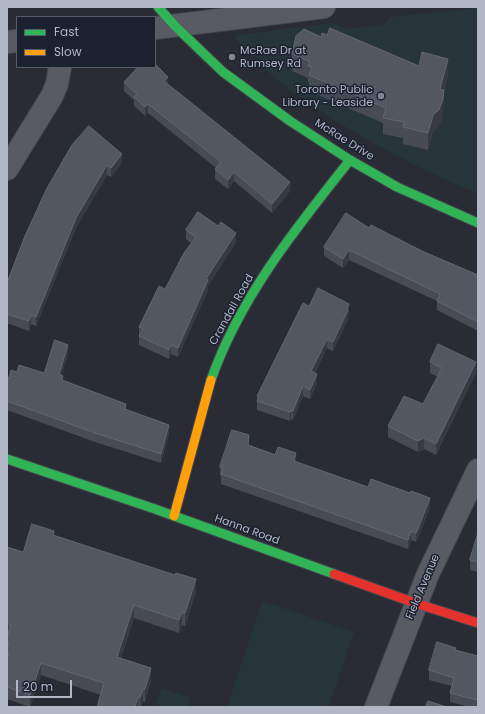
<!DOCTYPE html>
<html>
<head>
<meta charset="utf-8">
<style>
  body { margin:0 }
  #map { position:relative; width:485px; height:714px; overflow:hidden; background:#292c35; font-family:Poppins,sans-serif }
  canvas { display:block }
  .frame { position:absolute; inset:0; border:8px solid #b2b7c7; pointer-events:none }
  .legend { position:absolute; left:16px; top:16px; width:140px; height:52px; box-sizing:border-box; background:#1c2130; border:1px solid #585d6c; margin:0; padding:5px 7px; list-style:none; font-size:12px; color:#b2b7c7 }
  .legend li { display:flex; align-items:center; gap:8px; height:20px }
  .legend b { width:20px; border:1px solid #585d6c }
  .scale { position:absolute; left:16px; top:680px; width:56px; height:18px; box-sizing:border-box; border:2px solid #b2b7c7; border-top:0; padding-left:5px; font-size:12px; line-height:14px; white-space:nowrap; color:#b2b7c7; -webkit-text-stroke:3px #1c2130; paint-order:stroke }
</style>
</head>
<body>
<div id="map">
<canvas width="485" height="714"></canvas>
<div class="frame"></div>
<ul class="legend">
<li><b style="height:5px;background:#30b455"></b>Fast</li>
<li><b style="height:5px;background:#ff9f0a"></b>Slow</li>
</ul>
<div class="scale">20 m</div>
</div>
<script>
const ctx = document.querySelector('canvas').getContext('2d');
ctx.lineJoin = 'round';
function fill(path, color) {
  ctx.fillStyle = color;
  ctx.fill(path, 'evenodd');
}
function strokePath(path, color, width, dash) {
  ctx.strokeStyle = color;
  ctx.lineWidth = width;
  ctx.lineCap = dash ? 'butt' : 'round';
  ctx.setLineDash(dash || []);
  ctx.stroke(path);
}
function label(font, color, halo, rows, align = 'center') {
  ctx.font = font + ' Poppins,sans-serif';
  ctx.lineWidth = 3;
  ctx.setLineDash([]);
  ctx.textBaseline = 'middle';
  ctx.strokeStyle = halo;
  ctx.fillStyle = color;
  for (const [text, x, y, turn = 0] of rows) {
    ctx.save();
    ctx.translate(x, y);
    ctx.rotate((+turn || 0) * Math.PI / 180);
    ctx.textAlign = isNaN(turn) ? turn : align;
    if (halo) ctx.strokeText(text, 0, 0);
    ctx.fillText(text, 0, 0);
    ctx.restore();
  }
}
fill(new Path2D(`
  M478,8V194C408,163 340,129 280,82C264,69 251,53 236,40L237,35L332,23L350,29L385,24L390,17Z
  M262,601L354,632L329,707H227Z
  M162,688L191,698L188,707H165L156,704Z`), '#26353b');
const street = new Path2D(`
  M155,28L324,7
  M7,42L17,41
  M7,169L52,96L57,84L60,67
  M376,707L428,574L478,470`);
const fast = new Path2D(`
  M158,7L175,26L223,72L290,121L350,160L397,187L478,223
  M211,380C240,297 296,228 350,160
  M7,459L155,509L334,574`);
const slow = new Path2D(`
  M174,516L211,380`);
const jam = new Path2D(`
  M334,574L415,603L478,623`);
strokePath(street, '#45474f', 24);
strokePath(fast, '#45474f', 11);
strokePath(slow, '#45474f', 11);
strokePath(jam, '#45474f', 11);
strokePath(street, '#585b63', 22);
strokePath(fast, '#30b455', 9);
strokePath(slow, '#ff9f0a', 9);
strokePath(jam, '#e5322d', 9);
fill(new Path2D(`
  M327,35L419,66L448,76L444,91L443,116L439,126L433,132L428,150L403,144V138L383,134V123L309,91V82H308V78L292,71V54L321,37Z
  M124,82L168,85L290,191L272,213L234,181L228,189L215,179V169L216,168L148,113L145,116L134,106V100L124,91Z
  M72,145L122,163L111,177L107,175L76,228L36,326L31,324L29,331L7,323V283Z
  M369,228L478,275V331L437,310V301L349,260L343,268L324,256V247Z
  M186,230L236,242L208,286V290L178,357L171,354L169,359L139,345V327L165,289L191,243L186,239Z
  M309,306L349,313L348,315V319L333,351L327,348L315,373L317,383L310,399L303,396L293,420L291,419L290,421L257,410V396Z
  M68,354L61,375L63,380L126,409L169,434L161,463L95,442L7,410V377L9,378L17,372L44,373Z
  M430,362L476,373L436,455L424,449L418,452L388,437V426L423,404L438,377L430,373Z
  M249,445L368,487L430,507L418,538L416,542L411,540L408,549L221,484V476H220V467Z
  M478,533V572L470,570V560Z
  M54,536L196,592L185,626L182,625L179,633L134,618L121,658L151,680L145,702L143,701L141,707H97L101,695L41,675L30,707L7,699V547L23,552Z
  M456,650L478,656V707H470L450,702V693L452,686L429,680V670Z`), '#484b55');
fill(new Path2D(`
  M448,59V76L444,91L443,116L439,126L433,132L428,150V133Z
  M168,77V86L164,81Z
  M148,104V113L145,116V107Z
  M122,154V163L111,177V168Z
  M107,165V175L76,228L36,326V317L76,218Z
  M234,172V181L228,189V180Z
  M290,182V191L272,213V204Z
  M236,233V242L208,286V290L178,357V348L206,279Z
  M349,250V260L343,268V259Z
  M349,304V313L348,315V319L333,351V342Z
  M31,315V324L29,331V321Z
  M327,339V348L311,380V371Z
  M68,345V354L59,383V374Z
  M171,345V354L169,359V350Z
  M476,362V373L436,455V444Z
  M317,374V383L310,399V390Z
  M303,386V396L293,420V411Z
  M291,410V419L290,421V412Z
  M169,425V434L161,463V454Z
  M424,438V449L418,452V441Z
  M296,453V463L294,461Z
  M430,498V507L418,538L416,542V533Z
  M411,531V540L408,549V540Z
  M196,579V592L185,626V613Z
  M134,605V618L117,669V657Z
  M182,612V625L179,633V620Z
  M41,663V675L30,707V695Z
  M151,668V680L145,702V689Z
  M143,689V701L141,707H140V698Z
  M138,697V707H135Z`), '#373a43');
const building = new Path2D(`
  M330,28L419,66L422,52L448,59L440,89L444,90L443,99L439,110L433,115L428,133L403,127L404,122L383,118L386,108L309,75L312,67L308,66L310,62L292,54L296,36L304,29L321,37L322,33L327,35Z
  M155,64L168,77L164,81L290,182L272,204L234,172L228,180L215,169L221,162L148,104L145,107L134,97L137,94L124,82L138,67H155Z
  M89,126L122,154L111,168L107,165L76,218L36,317L31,315L29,321L7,314V283L25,236L47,188L72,145Z
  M198,212L218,226L221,222L236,233L206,279L208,280L178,348L171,345L169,350L139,336L143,329L139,327L159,286L165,289L184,253L196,237L186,230Z
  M346,213L369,228L371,225L424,252L478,275V322L437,301L440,294L349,250L343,259L324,247Z
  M318,288L349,304L347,309L348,310L333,342L327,339L311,371L317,374L310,390L303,386L293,411L291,410L290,412L257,401L259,397L257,396L303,303L309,306Z
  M55,340L68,345L59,374L63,376L62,380L126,404L125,409L169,425L161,454L95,433L7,401V377L9,378L11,370L17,372L19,365L44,373Z
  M438,344L476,362L436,444L424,438L418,441L388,426L404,396L423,404L442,368L430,362Z
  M232,430L249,435L248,445L275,455L278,447L296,453L294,461L368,487L371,479L410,493L411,491L430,498L418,529L416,533L411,531L408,540L221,474L223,468L220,467Z
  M32,524L54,531L53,535L175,575L176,573L196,579L185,613L182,612L179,620L134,605L117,657L151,668L145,689H143L140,698L138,697L135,707H97L104,683L41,663L30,695L7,687V658L9,653H7V650L9,643L7,642V637L11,625L7,623V547L23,552Z
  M478,533V562L470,560Z
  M437,642L456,648L455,650L478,656V700L450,693L454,678L429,670Z
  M428,701L447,707H426Z`);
fill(building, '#535761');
strokePath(building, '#626671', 1);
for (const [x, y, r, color] of [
  [232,57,4,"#828694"],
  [381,96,4,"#828694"]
]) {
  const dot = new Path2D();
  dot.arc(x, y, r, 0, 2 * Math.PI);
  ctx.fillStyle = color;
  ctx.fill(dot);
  strokePath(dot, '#1c2130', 1.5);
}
label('11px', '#b2b7c7', '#1c2130', [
  ["McRae Dr at",240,51],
  ["Rumsey Rd",240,64],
  ["Toronto Public",373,90,"right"],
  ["Library - Leaside",373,103,"right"]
], 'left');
label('11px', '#b2b7c7', '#1c2130', [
  ["McRae Drive",344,140,32],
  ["Crandall Road",232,310,-61],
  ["Hanna Road",247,530,20],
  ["Field Avenue",423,587,-67]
]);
</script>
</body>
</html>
